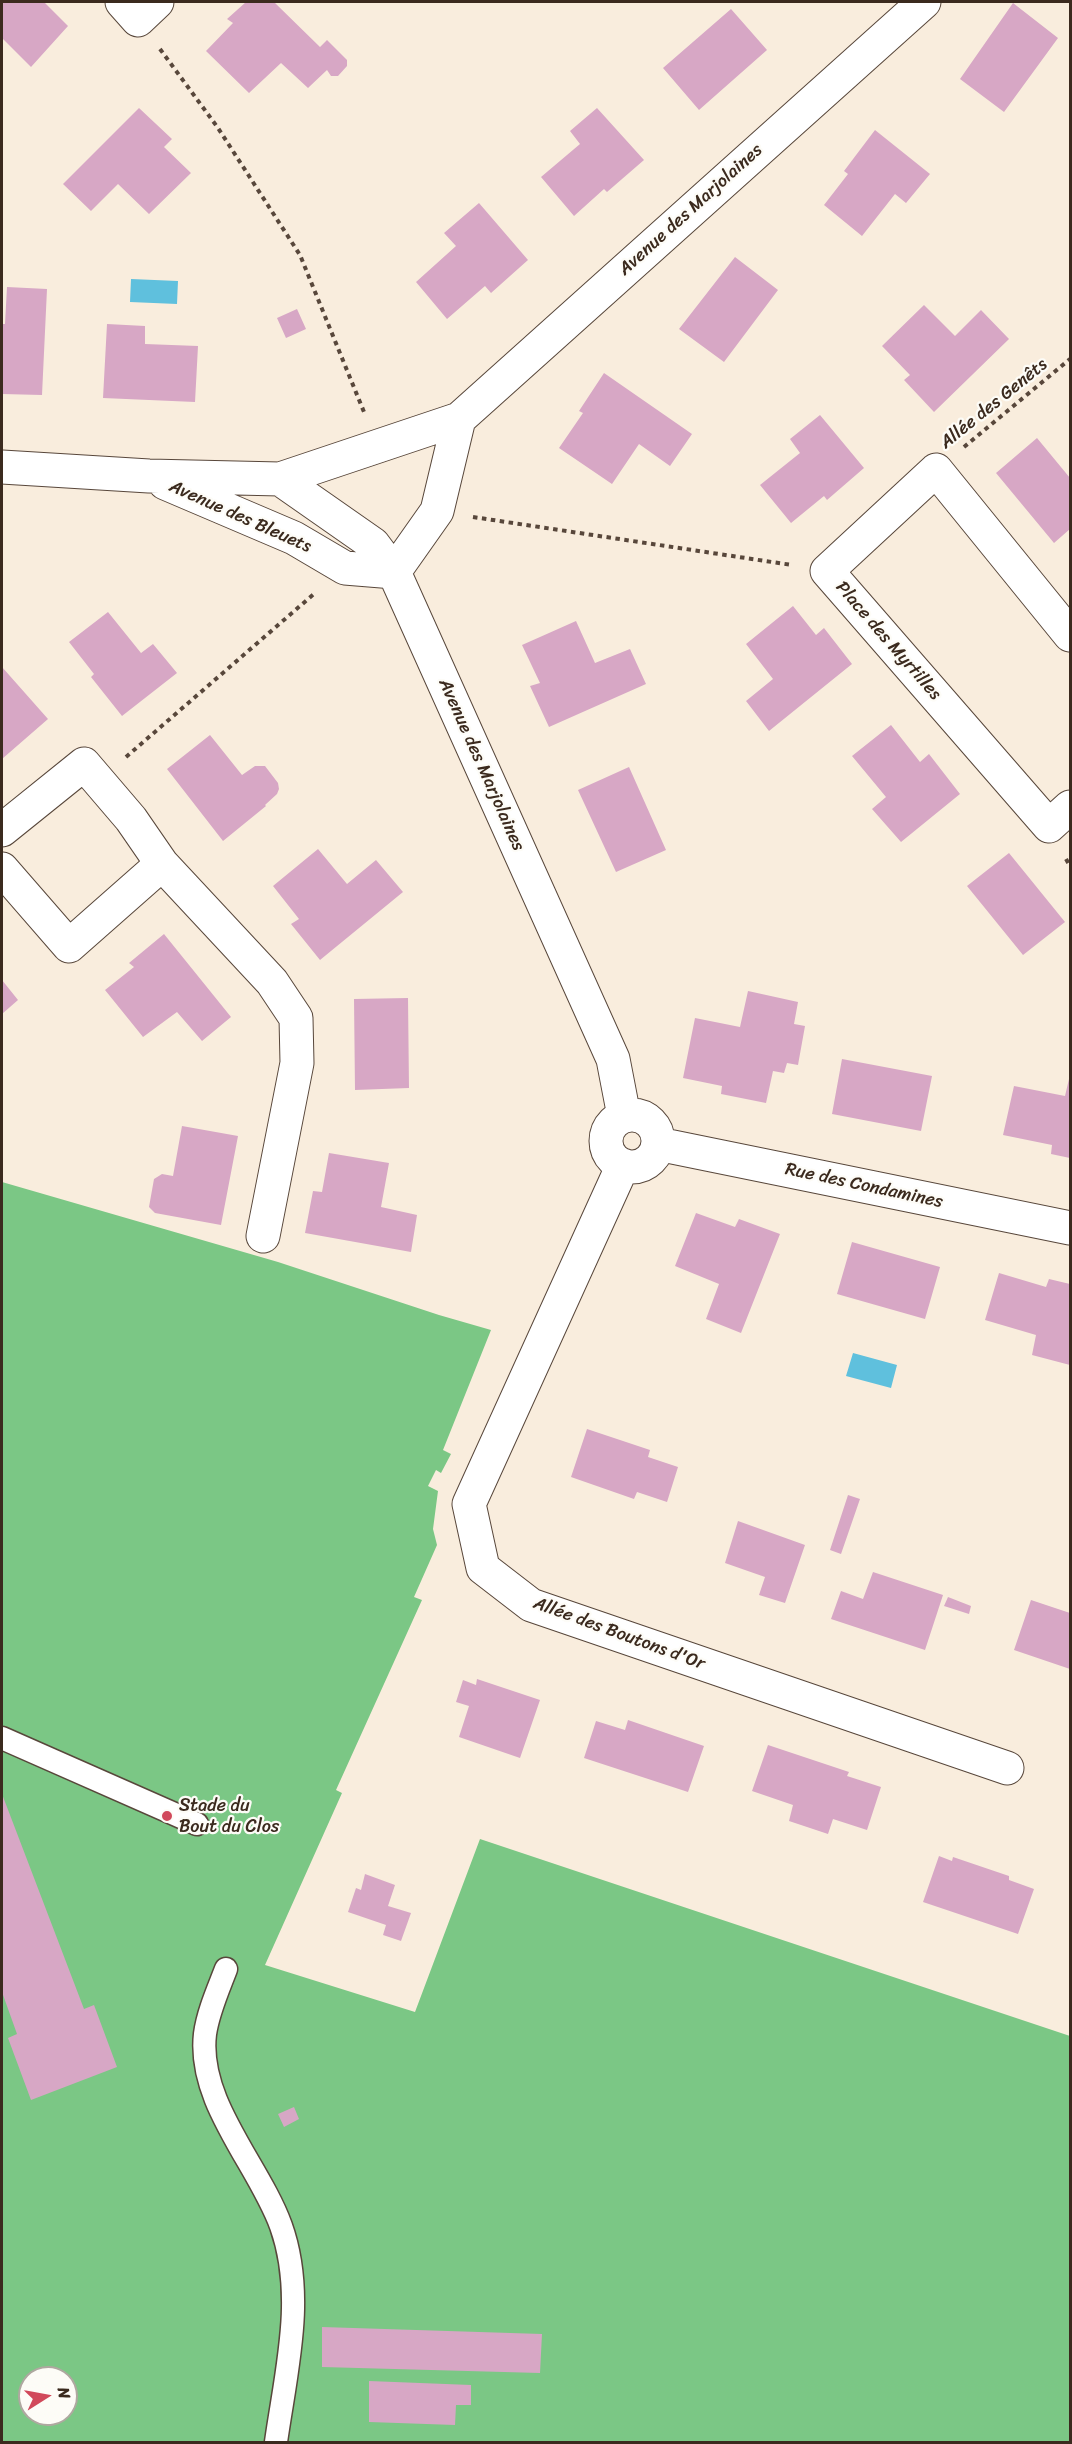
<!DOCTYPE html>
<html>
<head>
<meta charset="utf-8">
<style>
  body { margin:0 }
  #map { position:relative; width:1072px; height:2444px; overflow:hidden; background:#f9eddd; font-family:Sriracha,sans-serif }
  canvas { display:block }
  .frame { position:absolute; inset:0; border:3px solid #3b2a1e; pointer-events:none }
  .north { position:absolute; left:18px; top:2366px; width:60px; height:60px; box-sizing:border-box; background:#fdfcf7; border:2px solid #afa8a0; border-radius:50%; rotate:79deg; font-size:16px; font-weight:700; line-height:24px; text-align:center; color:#3b2a1e }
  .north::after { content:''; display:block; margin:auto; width:21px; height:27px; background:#d1495b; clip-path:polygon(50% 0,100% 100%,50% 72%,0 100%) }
</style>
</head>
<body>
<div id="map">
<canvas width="1072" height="2444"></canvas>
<div class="frame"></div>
<div class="north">N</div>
</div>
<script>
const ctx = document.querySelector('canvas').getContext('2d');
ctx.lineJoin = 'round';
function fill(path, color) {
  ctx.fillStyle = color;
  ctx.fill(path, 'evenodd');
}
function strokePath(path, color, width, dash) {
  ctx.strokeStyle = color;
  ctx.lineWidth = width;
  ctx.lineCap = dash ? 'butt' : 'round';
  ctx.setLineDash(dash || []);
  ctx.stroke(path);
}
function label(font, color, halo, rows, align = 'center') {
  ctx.font = font + ' Sriracha,sans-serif';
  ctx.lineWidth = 4.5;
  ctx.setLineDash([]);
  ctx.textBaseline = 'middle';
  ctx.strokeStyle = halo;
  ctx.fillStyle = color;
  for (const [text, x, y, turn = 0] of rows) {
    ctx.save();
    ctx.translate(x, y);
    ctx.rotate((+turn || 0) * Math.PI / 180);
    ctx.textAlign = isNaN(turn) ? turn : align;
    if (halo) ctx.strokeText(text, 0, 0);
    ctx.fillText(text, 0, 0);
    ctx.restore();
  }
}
fill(new Path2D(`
  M2,1182L278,1262L439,1315L491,1330L443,1450L451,1454L441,1473L436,1470L428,1486L438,1491L433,1529L437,1545L414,1597L422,1600L336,1790L342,1793L265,1965L415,2012L480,1839L1070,2036V2442H2ZM30,2378H66V2414H30Z`), '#7bc785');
fill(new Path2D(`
  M131,279L178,281L177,304L130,302Z
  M853,1353L897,1365L891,1388L846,1376Z`), '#5fc0dd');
fill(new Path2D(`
  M2,2H44L68,26L31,67L2,38Z
  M246,2H274L320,47L327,40L347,60V66L338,76H331L327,70L308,88L281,63L249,93L206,51L233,23L227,19Z
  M1013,3L1058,38L1004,112L960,79Z
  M731,9L767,50L699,110L663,68Z
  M139,108L172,139L164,147L191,173L149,214L118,184L91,211L63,184Z
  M597,108L644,160L607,192L604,189L574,216L541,177L580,144L570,131Z
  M875,130L930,174L906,203L895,194L862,236L824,205L848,174L844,171Z
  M479,203L528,260L491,293L485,286L447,319L416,282L456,246L444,233Z
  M735,257L778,290L724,362L679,329Z
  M7,287L47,289L42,395L2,394V324H5Z
  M924,305L955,336L981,310L1009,339L934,412L904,380L910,375L882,346Z
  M297,309L306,329L286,338L277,318Z
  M107,324L145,326V344L198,346L195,402L103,398Z
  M604,373L692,434L670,466L639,444L612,484L559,448L583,413L579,411Z
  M820,415L864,468L827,500L824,496L791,523L760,485L800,453L790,439Z
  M1037,438L1070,478V529L1054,543L996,473Z
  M793,606L816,635L824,628L852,664L769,731L746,701L773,679L746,644Z
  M108,612L141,653L153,644L177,673L122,716L91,677L94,674L69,642Z
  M576,621L595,663L630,649L646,684L549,727L530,686L540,683L522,645Z
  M2,667L48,719L2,759Z
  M891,725L920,762L929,754L960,794L901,842L872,809L886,797L852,756Z
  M210,735L242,775L255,766H265L278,783L279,789L277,794L265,805L266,806L223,841L167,769Z
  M629,767L666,850L616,872L578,790Z
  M318,849L347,884L376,860L403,892L320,960L291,924L299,919L273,886Z
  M1009,853L1065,922L1023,955L967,886Z
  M164,934L231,1017L202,1041L177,1012L143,1037L105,990L134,967L129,963Z
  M2,980L18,1000L2,1014Z
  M748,991L798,1002L794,1024L805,1026L798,1065L787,1063L784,1073L773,1071L766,1103L721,1094L722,1086L683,1078L695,1018L740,1027Z
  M408,998L409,1088L355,1090L354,999Z
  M842,1059L932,1076L921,1131L832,1114Z
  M1069,1079H1070V1158L1051,1154L1052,1145L1003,1135L1014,1086L1065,1096Z
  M182,1126L238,1136L221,1225L155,1213L149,1207L154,1179L162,1174L173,1176Z
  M329,1153L389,1163L381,1207L417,1215L411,1252L305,1233L313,1191L322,1192Z
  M696,1213L735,1227L739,1219L780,1234L741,1333L706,1319L719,1284L675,1266Z
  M852,1242L940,1267L925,1319L837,1294Z
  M999,1273L1046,1287L1049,1279L1070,1284V1365L1032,1355L1036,1335L985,1320Z
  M587,1429L650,1450L648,1457L678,1467L667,1502L637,1492L634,1499L571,1477Z
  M848,1495L860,1499L841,1554L830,1550Z
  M738,1521L805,1545L785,1603L759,1595L765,1577L725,1563Z
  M873,1572L943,1595L925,1650L831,1619L841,1591L863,1599Z
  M948,1597L971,1606L969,1614L944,1606Z
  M1031,1600L1070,1613V1669L1014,1650Z
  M477,1679L540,1700L520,1758L459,1737L469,1706L456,1702L463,1680L476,1685Z
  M628,1720L704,1746L688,1792L584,1758L596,1721L625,1730Z
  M768,1745L849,1772L847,1776L881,1787L867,1830L833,1819L828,1834L789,1821L793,1805L752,1791Z
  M2,1794L84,2009L94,2005L117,2067L31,2100L8,2038L17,2034L2,1992Z
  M939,1856L952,1861L953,1857L1009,1876V1880L1034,1889L1018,1934L923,1902Z
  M365,1874L395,1885L388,1906L411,1913L401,1941L383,1935L386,1925L348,1912L356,1888L361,1890Z
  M294,2107L299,2119L284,2127L278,2114Z
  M322,2327L542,2334L540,2373L322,2367Z
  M369,2381L471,2385V2405H456L455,2425L369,2422Z`), '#d7a7c5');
const lane = new Path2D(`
  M2,1738L197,1824
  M226,1969C218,1990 208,2012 205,2034C197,2102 259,2165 281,2226C306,2296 286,2371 276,2442`);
const street = new Path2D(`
  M122,2L138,20L157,2
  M2,467L149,476L280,479L459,419L924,2
  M280,479L373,544L394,572L613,1059L624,1116
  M165,483L294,538L345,568L394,572
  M394,572L437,511L459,419
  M1070,635L936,470L827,571L1049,826L1070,807
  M2,830L84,764L131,819L162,864L69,946L2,869
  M162,864L272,982L296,1018L297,1063L263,1236
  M606 1141a26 26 0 1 1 52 0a26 26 0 1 1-52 0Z
  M658,1144L1070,1228
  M623,1165L469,1504L483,1568L531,1605L1007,1768`);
strokePath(lane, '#58473b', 25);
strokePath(street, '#58473b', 35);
strokePath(new Path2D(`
  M160,49L218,128L300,255L364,412
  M964,447L1070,359
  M473,517L792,565
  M126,757L315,593
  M1066,859L1070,866`), '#58473b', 4, [4.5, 4.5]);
strokePath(lane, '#fff', 22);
strokePath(street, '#fff', 33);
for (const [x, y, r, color] of [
  [167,1816,6,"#d1495b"]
]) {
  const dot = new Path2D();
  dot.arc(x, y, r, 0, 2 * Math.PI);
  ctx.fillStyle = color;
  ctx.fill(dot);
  strokePath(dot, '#fdfcf7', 2);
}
label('18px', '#3b2a1e', '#fdfcf7', [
  ["Avenue des Marjolaines",691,210,-42],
  ["Allée des Genêts",994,404,-39],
  ["Avenue des Bleuets",240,517,24],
  ["Place des Myrtilles",888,641,49],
  ["Avenue des Marjolaines",481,765,66],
  ["Rue des Condamines",864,1186,12],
  ["Allée des Boutons d'Or",619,1634,20]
]);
label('18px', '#3b2a1e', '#fdfcf7', [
  ["Stade du",179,1806],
  ["Bout du Clos",179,1827]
], 'left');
</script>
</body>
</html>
